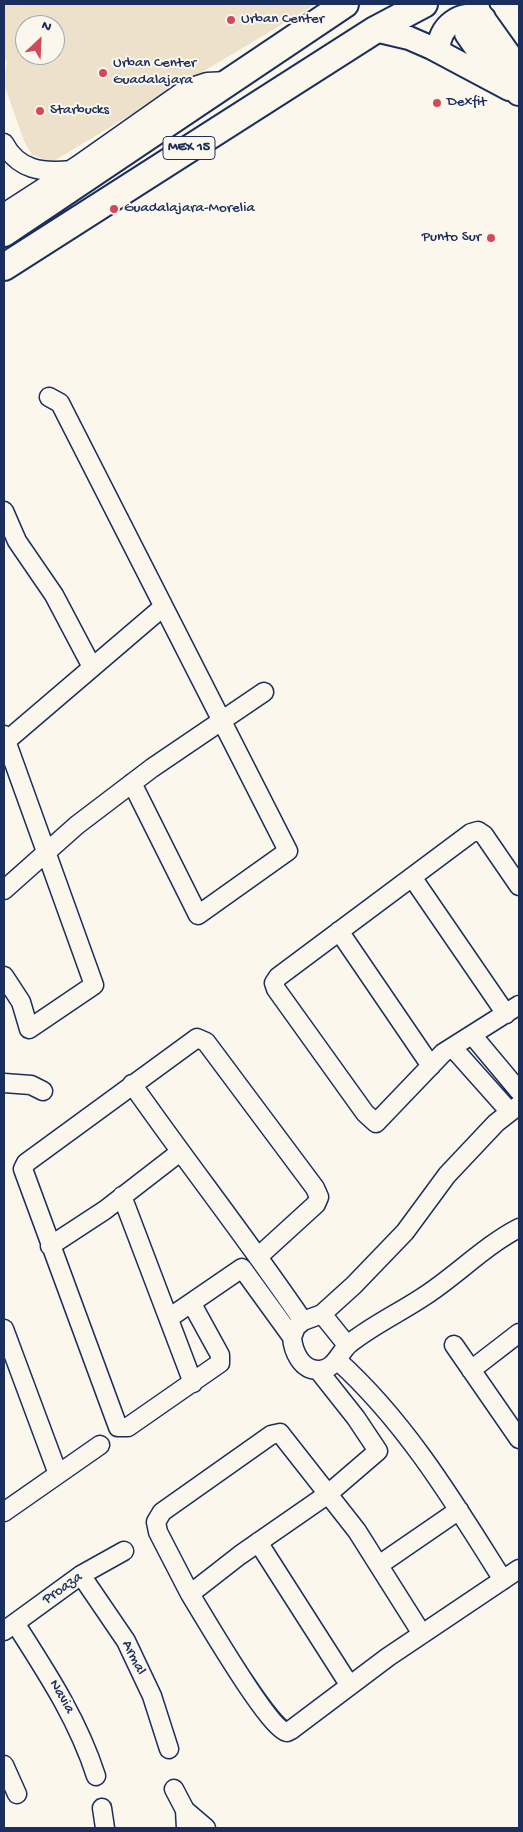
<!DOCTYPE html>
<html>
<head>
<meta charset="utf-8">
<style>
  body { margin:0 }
  #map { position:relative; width:523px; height:1832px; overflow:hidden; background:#fbf7ec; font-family:"Gochi Hand",sans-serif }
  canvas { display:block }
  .frame { position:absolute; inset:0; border:5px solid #1b2f5e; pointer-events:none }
  .north { position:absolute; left:15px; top:15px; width:50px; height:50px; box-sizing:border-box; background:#fbf7ec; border:1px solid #a1a7b3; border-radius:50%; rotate:25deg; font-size:14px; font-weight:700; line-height:20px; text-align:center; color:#1b2f5e }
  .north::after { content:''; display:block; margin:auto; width:18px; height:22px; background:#d1495b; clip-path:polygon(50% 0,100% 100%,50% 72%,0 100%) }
</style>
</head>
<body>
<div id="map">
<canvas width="523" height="1832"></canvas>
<div class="frame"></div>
<div class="north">N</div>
</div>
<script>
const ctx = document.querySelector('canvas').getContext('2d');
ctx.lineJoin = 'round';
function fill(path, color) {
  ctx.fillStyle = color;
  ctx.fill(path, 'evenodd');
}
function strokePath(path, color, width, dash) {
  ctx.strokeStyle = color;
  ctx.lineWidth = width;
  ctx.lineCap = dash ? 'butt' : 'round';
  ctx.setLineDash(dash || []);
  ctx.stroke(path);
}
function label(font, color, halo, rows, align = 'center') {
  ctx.font = font + ' "Gochi Hand",sans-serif';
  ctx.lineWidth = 4;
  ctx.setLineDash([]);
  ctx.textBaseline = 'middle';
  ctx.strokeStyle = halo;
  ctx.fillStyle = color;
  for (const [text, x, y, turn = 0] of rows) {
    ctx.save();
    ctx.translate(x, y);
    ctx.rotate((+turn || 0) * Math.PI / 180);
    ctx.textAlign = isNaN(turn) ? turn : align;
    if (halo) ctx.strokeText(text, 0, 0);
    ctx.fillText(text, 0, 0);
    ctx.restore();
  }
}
fill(new Path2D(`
  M4,4H316L52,162L32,155L24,141L4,84L7,62L4,56ZM25,25H55V55H25Z`), '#ede1cc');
const minor = new Path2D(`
  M4,143C18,170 42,173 71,170
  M4,213L78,165L186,89L207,82L229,81
  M49,397L60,403L288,851L198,915L132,783
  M4,511L17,541L54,595L92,667
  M4,735L94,985L29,1029L21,1002L4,976
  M4,743L163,607
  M412,877L506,1014
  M519,886L484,835L478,831L471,833L278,977L274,983L276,989L365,1113L376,1123L443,1053L519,1005
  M4,890L77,825L152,768L264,692
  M339,931L431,1066
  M473,1036L519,1091
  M453,1048L510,1112
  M4,1083L31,1085L43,1091
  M132,1084C188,1164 248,1240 303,1321
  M519,1105L496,1123L447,1175L405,1232L354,1285L322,1314L303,1321L296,1327L292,1337C293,1351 301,1370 318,1370C334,1371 339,1353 349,1344C371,1326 399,1313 423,1297C456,1276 484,1246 519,1228
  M122,1196L193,1383
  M50,1246L105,1210L180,1152
  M192,1304L220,1355V1363L128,1427H118L23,1169L26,1163L197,1038L206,1042L315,1188L319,1197L316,1204L259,1256
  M322,1314L347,1345
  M169,1318L242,1268L292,1337
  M4,1329L58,1474
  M454,1345L519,1439
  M337,1360C406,1422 454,1502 503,1580
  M318,1370L356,1418L378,1451L328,1494L240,1555L190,1594C203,1615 269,1729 287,1732L291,1730L388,1657L519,1569
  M471,1370L519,1333
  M4,1512L100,1445
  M258,1542L350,1686
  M379,1565L459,1510
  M81,1575L126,1641L152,1696L169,1749
  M190,1594L158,1532L156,1522L162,1512L271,1435L280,1433L357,1531L422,1634
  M15,1623C47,1673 78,1720 96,1776
  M4,1631L81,1575L124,1551
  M4,1765L17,1794
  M174,1789L185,1810L186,1828
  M102,1808L105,1828
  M185,1810L206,1828`);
const major = new Path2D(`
  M477,4L479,12L519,68
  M375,30L409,38L432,48L509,89
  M439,51C437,27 461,9 484,18`);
const highway = new Path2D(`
  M468,33L482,53L519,92
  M4,233L345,4
  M4,267L375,30L424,4`);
strokePath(minor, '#1b2f5e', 21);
strokePath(major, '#1b2f5e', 26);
strokePath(highway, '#1b2f5e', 30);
strokePath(minor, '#fbf7ec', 18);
strokePath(major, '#fbf7ec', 22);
strokePath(highway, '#fbf7ec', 26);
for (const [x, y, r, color] of [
  [231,20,5,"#d1495b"],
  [103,73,5,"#d1495b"],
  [437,103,5,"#d1495b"],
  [40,111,5,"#d1495b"],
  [114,209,5,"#d1495b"],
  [491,238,5,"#d1495b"]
]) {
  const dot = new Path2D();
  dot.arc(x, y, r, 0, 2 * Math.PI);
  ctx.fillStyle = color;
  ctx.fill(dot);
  strokePath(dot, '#fbf7ec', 2);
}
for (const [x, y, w] of [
  [189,148,52]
]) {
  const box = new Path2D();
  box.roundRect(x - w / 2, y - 11.5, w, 23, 4);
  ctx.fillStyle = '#fbf7ec';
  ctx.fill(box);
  strokePath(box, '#1b2f5e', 1);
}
label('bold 14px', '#1b2f5e', null, [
  ["MEX 15",189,148]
]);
label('15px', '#1b2f5e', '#fbf7ec', [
  ["Urban Center",241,20],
  ["Urban Center",113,64],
  ["Guadalajara",113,81],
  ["Dexfit",447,103],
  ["Starbucks",50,111],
  ["Guadalajara-Morelia",124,209],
  ["Punto Sur",481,238,"right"]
], 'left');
label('15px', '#1b2f5e', '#fbf7ec', [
  ["Proaza",63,1589,-35],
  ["Armal",133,1658,63],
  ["Navia",61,1697,60]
]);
</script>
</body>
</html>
